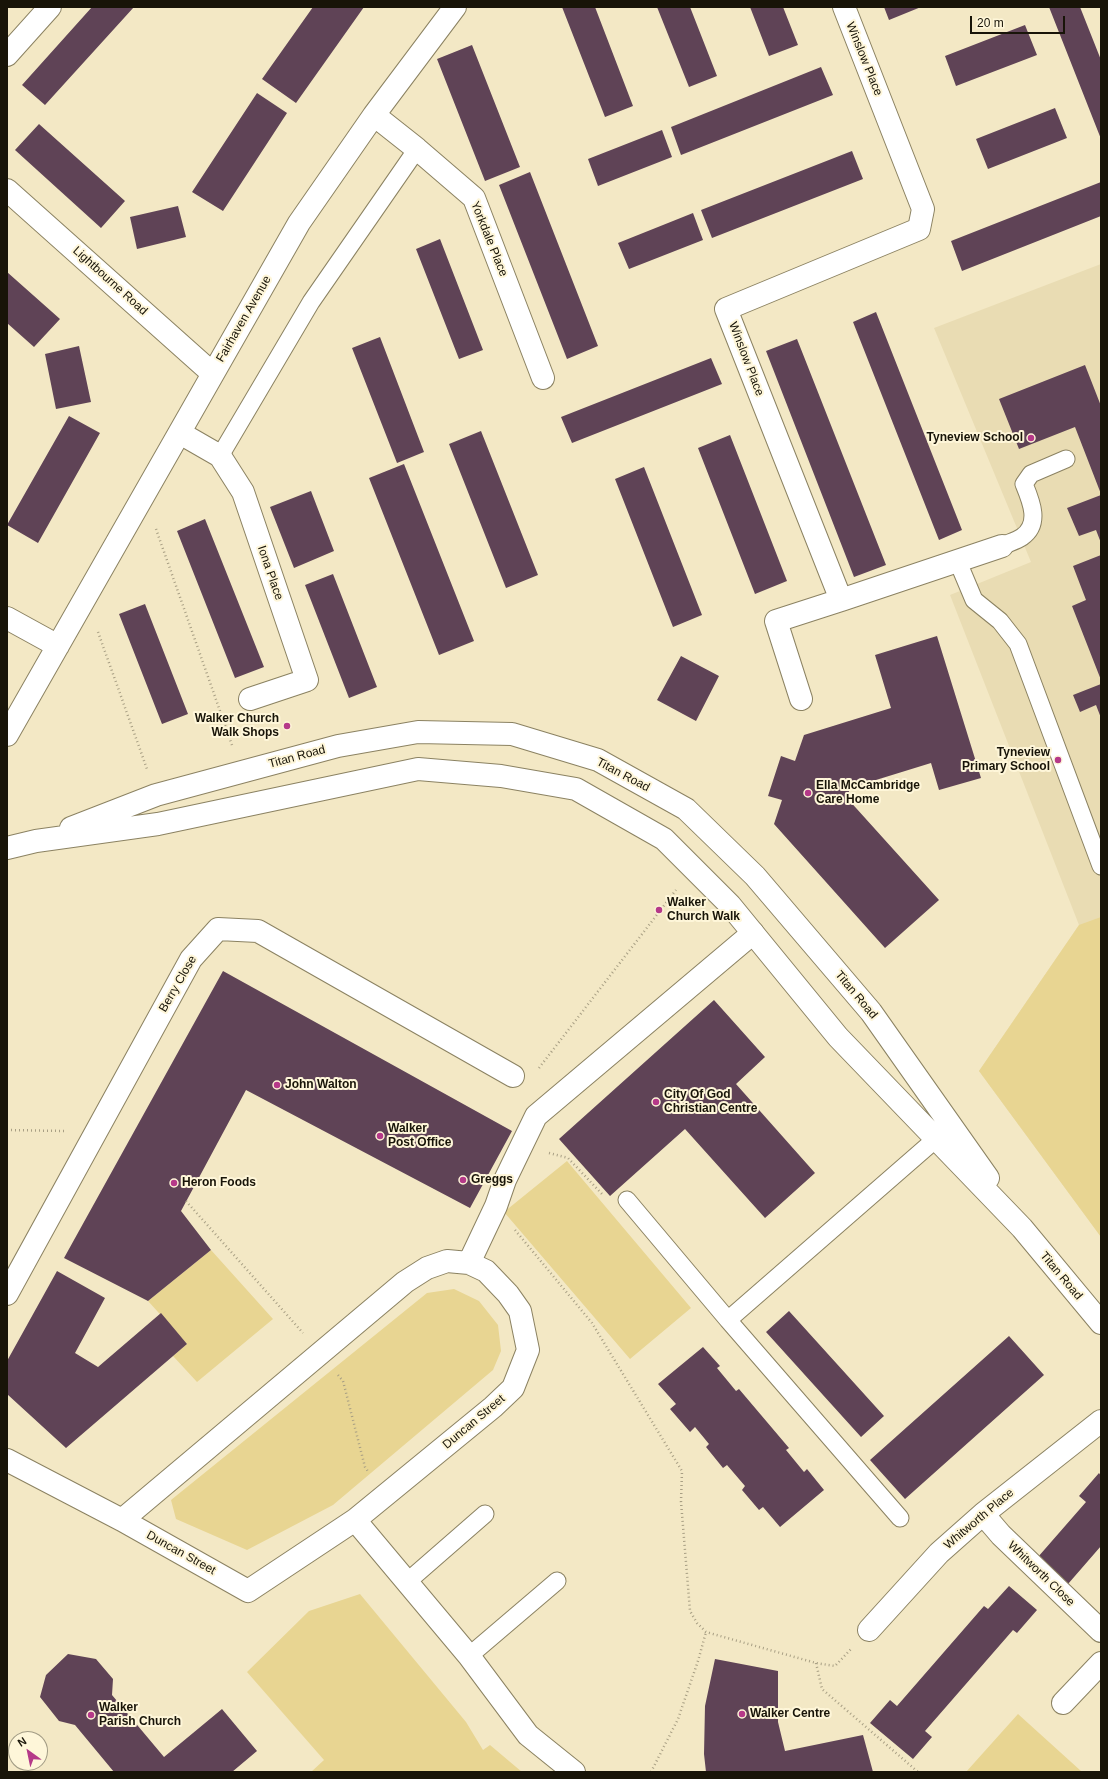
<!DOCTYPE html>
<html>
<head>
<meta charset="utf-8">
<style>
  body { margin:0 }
  #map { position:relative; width:1108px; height:1779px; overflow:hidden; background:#f3e8c5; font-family:Helvetica,sans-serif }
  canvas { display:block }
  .frame { position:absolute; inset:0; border:8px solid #181408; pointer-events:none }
  .north { position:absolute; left:8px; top:1731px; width:40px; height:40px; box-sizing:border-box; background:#fef6d9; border:1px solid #a29c85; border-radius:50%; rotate:327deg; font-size:11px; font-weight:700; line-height:16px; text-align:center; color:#181408 }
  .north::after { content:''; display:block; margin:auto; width:14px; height:18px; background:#b53989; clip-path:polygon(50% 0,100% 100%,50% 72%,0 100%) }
  .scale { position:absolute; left:970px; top:16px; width:95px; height:18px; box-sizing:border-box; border:2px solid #181408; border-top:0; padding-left:5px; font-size:12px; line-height:14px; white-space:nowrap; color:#181408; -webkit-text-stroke:3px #fef6d9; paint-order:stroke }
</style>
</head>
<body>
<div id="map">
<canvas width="1108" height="1779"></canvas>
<div class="frame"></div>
<div class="north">N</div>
<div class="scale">20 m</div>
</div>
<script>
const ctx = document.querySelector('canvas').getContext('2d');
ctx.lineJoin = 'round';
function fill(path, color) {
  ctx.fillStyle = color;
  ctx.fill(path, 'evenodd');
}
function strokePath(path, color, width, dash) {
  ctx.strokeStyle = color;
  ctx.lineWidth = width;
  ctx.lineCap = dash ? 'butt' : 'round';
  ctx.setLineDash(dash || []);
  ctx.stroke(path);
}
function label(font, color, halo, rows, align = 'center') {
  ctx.font = font + ' Helvetica,sans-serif';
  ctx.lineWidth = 4;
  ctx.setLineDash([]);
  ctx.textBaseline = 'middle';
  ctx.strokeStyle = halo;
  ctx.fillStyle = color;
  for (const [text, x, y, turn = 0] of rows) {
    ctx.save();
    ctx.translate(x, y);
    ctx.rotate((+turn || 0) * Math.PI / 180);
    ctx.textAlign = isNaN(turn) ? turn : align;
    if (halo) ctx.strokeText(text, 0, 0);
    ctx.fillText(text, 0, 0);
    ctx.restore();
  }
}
fill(new Path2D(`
  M1101,264V1237L979,1071L1079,925L950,595L1031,562L934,328Z`), '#e9dcb3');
fill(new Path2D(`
  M1101,917V1237L979,1071L1079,925Z
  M567,1161L691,1308L630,1359L504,1212Z
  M211,1250L273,1319L197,1382L173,1356L187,1344L148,1301Z
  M454,1289L479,1301L498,1325L501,1351L493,1370L333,1505L247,1550L176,1519L171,1500L427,1293Z
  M360,1594L466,1722L483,1750L490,1745L522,1772H311L324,1760L247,1672L309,1611Z
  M1018,1714L1081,1771L1080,1772H966Z`), '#e8d592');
fill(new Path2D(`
  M92,7H134L45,105L22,85Z
  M313,7H364L296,103L262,79Z
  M562,7H595L633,106L605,117Z
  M657,7H690L717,76L689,87Z
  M750,7H783L798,45L769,56Z
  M884,7H921L889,20Z
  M1049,7H1080L1101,60V139Z
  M1025,25L1037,55L956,86L945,56Z
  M472,45L520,167L485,181L437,59Z
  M821,67L833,95L681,155L671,127Z
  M257,93L287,113L223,211L192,192Z
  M1055,108L1067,138L988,169L976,139Z
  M39,124L125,201L101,228L15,150Z
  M662,130L672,157L598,186L588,159Z
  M852,151L863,179L712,238L701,210Z
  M530,172L598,346L567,359L499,185Z
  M1101,182V216L962,271L951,241Z
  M178,206L186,237L137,249L130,217Z
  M693,213L703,240L629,269L618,243Z
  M440,239L483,350L459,359L416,249Z
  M7,272L60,319L34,347L7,323Z
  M876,312L962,530L939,540L853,322Z
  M380,337L424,452L397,463L352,348Z
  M797,339L886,565L854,577L766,351Z
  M79,346L91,402L56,409L45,354Z
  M711,358L722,384L572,443L561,417Z
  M1085,365L1101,406V494L1075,427L1019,449L999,399Z
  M69,416L100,433L38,543L7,525Z
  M481,431L538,575L506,588L449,444Z
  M730,435L787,581L755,594L698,448Z
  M404,464L474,641L439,655L369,478Z
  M644,467L702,615L673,627L615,479Z
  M311,491L334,551L294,568L270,507Z
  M1101,495V543L1096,530L1079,536L1067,508Z
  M205,519L264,667L235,678L177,531Z
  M1101,555V680L1072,606L1086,600L1073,566Z
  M333,574L377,687L349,698L305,585Z
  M145,604L188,714L162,724L119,614Z
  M937,636L981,778L939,790L931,763L850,788L847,798L939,900L885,948L774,824L782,800L768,796L781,756L795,761L804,735L891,708L875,655Z
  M681,656L719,676L696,721L657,700Z
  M1101,684V718L1096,705L1080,712L1073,695Z
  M223,971L512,1131L470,1208L246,1090L181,1211L211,1250L148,1301L64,1258Z
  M714,1000L765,1057L736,1084L815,1173L765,1218L685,1129L610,1196L559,1139Z
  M57,1271L105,1298L75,1353L98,1367L161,1313L187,1344L66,1448L7,1394V1361Z
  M789,1311L884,1416L861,1437L766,1332Z
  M1009,1336L1044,1375L905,1499L870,1460Z
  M703,1347L720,1366L717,1368L736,1391L739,1389L789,1448L786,1450L804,1472L807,1469L824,1490L780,1527L763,1507L759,1510L742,1490L745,1486L727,1465L723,1468L706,1447L709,1444L695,1427L690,1432L670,1409L676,1404L658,1384Z
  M1099,1473L1101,1476V1546L1068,1584L1038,1557L1086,1502L1079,1496Z
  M1009,1586L1037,1610L1017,1633L1013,1630L925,1731L932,1737L913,1759L870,1723L890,1700L897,1706L984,1606L988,1609Z
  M68,1654L96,1659L113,1679L112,1695L164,1757L222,1709L257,1751L232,1772H114L75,1725L59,1721L40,1697L46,1675Z
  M715,1659L778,1671V1722L785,1751L863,1735L873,1772H706L704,1754L705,1706Z`), '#5f4356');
const lane = new Path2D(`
  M220,456L311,302L417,149
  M1002,546C1008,543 1016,541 1022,537C1041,524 1031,501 1024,484L1031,474L1066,459
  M958,562L974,600L1000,621L1018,644L1101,866
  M627,1200L728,1320
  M900,1518L728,1320L945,1131
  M407,1582L485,1514
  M469,1656L557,1581`);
const street = new Path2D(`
  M844,7L923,209L919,229L726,309L841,600L1002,546
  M7,55L50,7
  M374,115L417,149L474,198L543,378
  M7,190L212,373
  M180,433L220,456L243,492L307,680L250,699
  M7,618L58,646
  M801,699L776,621L841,600
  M7,735L299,223L374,115L455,7
  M469,1263L496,1206L505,1180L536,1116L753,933
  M7,1294L191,959L218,929L258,931L513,1076
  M7,1460L122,1520L248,1591L355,1520L493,1407L513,1388L528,1350L520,1311L508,1294L486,1271L469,1263L447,1261L427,1268L405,1282L122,1520
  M983,1514L1001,1535L1101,1631
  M355,1520L469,1656L528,1735L574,1772
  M869,1630L939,1553L983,1514L1101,1421
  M1063,1703L1101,1663`);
const secondary = new Path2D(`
  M71,828L156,795L338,746L418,732L512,734L598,760L686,809L755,876L871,1012L988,1178
  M7,848L36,841L158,824L418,769L501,776L576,789L664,839L730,905L838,1037L1022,1228L1101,1323`);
strokePath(lane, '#8b8262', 19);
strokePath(street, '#8b8262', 24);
strokePath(secondary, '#8b8262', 24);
strokePath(new Path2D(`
  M156,529L232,745
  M98,632L147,769
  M539,1068L676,890
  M7,1130L64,1131
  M549,1153L568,1158L602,1194
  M186,1201L303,1333
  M515,1230L592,1323L682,1471L681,1502L690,1611L697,1623L706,1632L816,1663L835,1666L851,1649
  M338,1375L343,1381L365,1467L369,1473
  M816,1663L822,1689L918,1772
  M651,1772L678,1719L698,1661L706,1632`), '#a89f84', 2.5, [1, 3]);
strokePath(lane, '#fff', 17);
strokePath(street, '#fff', 22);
strokePath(secondary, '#fff', 22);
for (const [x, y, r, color] of [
  [1031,438,4,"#b53989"],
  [287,726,4,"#b53989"],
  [1058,760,4,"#b53989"],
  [808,793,4,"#b53989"],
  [659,910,4,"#b53989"],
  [277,1085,4,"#b53989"],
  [656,1102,4,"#b53989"],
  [380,1136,4,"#b53989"],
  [463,1180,4,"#b53989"],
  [174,1183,4,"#b53989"],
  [742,1714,4,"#b53989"],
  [91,1715,4,"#b53989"]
]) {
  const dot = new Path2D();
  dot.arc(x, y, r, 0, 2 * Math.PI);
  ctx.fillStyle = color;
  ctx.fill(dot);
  strokePath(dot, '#fef6d9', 1.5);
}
label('12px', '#181408', '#fef6d9', [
  ["Winslow Place",864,59,68],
  ["Yorkdale Place",489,239,68],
  ["Lightbourne Road",110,281,42],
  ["Fairhaven Avenue",244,319,-60],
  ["Winslow Place",746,359,69],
  ["Iona Place",270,573,71],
  ["Titan Road",297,757,-15],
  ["Titan Road",623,775,28],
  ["Berry Close",178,984,-60],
  ["Titan Road",856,995,50],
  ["Titan Road",1061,1276,50],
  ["Duncan Street",474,1422,-40],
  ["Whitworth Place",979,1519,-40],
  ["Duncan Street",181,1553,29],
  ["Whitworth Close",1041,1574,44]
]);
label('bold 12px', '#181408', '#fef6d9', [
  ["Tyneview School",1023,438,"right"],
  ["Walker Church",279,719,"right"],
  ["Walk Shops",279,733,"right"],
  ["Tyneview",1050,753,"right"],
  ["Primary School",1050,767,"right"],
  ["Ella McCambridge",816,786],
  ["Care Home",816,800],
  ["Walker",667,903],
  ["Church Walk",667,917],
  ["John Walton",285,1085],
  ["City Of God",664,1095],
  ["Christian Centre",664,1109],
  ["Walker",388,1129],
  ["Post Office",388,1143],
  ["Greggs",471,1180],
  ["Heron Foods",182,1183],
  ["Walker",99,1708],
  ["Parish Church",99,1722],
  ["Walker Centre",750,1714]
], 'left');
</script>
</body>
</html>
